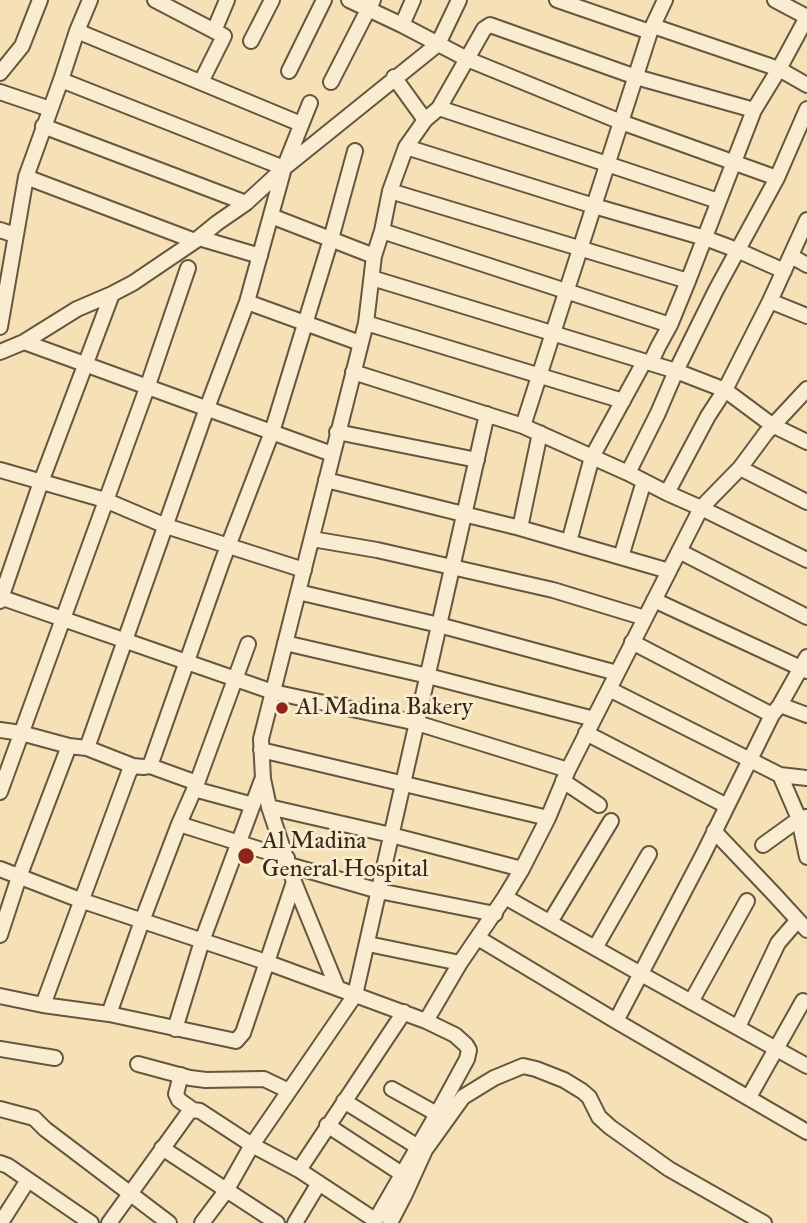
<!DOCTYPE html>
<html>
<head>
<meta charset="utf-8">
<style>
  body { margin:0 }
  canvas { display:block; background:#f6e1b6 }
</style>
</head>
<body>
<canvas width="807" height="1223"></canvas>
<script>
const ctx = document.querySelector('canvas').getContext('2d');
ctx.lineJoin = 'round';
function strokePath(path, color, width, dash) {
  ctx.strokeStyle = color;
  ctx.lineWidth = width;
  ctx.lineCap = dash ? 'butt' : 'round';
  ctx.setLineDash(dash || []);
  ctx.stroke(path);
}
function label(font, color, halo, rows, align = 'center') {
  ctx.font = font + ' "IM FELL Great Primer",serif';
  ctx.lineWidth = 6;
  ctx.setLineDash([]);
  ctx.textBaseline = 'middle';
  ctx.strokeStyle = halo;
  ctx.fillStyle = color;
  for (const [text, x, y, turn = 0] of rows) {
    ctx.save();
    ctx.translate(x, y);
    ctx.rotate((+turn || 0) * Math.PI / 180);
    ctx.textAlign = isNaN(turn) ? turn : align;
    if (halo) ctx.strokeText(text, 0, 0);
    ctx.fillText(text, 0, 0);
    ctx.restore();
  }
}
const minor = new Path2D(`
  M155,0L224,36L201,82
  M349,0L402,25L467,59L621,122L777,178
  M557,0L650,32
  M775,0L807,17
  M402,25L413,0
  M653,26L779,69L807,85
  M77,31L301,124
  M214,31L227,0
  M251,41L272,0
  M289,71L324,0
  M0,73L22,46L40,0
  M394,77L425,120
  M61,80L284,168
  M331,82L373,0
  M0,92L50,109
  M439,108L718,201
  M43,126L246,203
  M406,147L594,206L705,238L737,250L784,271
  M26,177L195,241
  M390,191L688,281
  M271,216L374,256
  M0,230L15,235
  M382,231L670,325
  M199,238L260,256
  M791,256L807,265
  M372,278L676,371L725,390L772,425L807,442
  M770,301L807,316
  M247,302L360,343
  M366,323L623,401
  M0,327L26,177L61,80L77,31L90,0
  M24,342L332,454
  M0,352L24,342L77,309L112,294L133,283L195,241L217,223L246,203L284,168L438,44L459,0
  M651,362L658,347L670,325L688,281L754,110L779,69L807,17
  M353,372L523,426L628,473L667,493L701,508L807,560
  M523,426L650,32L665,0
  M337,432L477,460
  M740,468L807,502
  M0,470L105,500L166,526L304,570
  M628,473L658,413L676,371L716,290L777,178L807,109
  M326,480L520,528L669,571
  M667,493L708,416L725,390L770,301L807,220
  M520,528L540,433
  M312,539L377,550L553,590L645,618
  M569,542L592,457L644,362
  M679,551L807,617
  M621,557L644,481
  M298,592L439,625L617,673
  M0,597L273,692L417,723L568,770
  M654,600L807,671
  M0,601L41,482L112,294
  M632,642L772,715
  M285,643L428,676L594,719
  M609,689L780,775L799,819L807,857
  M780,705L807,715
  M0,730L21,733L69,746
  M586,733L727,806
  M87,748L133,766
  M261,750L548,818
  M150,766L197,783
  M780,775L807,778
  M563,781L599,805
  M194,789L253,805
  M0,792L147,388L188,268
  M269,807L391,835L522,869
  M179,824L287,858
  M714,831L773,893L807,930
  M763,845L799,819L806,817
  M289,865L379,891L495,914
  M0,869L80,900L266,962L426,1021L455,1035L466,1045L469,1050L467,1059L437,1114L374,1223
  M505,897L522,869L548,818L568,770L701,508L740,468L766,433L807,389
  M550,922L611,821
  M0,935L19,877L69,746L87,748L207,408L247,302L284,168L310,103
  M478,938L616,1021L807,1132
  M368,944L460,963
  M595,948L649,854
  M337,987L294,882L269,807L263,779L261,739L366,323L374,256L382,231L390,191L406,147L425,120L439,108L484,29L490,25L636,77L754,110
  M0,996L43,1005L109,1014L236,1041L243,1033L294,882
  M691,1002L747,901
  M43,1005L129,772L133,766L143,767L150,766L222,562L272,432L331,239L355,151
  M109,1014L142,921L179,824L197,783L248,644
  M426,1021L460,963L505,897L641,974L807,1066
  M616,1021L703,855L772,715L780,705L807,657
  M738,1027L778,943L797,921
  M175,1029L202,941L262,780
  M0,1049L55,1058
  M138,1064L190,1078L206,1080L264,1079L289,1091
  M181,1075L176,1094L179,1100L193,1110
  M392,1089L437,1114
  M749,1097L803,1001
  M344,1101L418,1147
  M0,1109L34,1118L45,1129L169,1223
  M327,1125L402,1174
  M162,1148L277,1223
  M0,1163L8,1166L91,1223
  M299,1170L404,1012
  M2,1221L28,1180
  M109,1223L189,1112L193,1110L200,1111L252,1145L299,1170L375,1220
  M202,1223L226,1191L252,1145L355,995L487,414
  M295,1223L319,1183
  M390,1223L405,1194L425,1150L463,1097L494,1078L523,1066L536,1069L564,1080L582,1091L589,1097L599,1117L610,1127L669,1169L764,1223`);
strokePath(minor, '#655640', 18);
strokePath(minor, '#f9ecd0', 14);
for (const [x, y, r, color] of [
  [282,708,7,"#8f2418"],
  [246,856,9,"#8f2418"]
]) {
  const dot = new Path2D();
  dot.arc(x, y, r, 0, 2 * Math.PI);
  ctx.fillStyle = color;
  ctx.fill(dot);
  strokePath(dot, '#f9ecd0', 2.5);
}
label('24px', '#352818', '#f9ecd0', [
  ["Al Madina Bakery",296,708],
  ["Al Madina",262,842],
  ["General Hospital",262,870]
], 'left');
</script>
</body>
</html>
